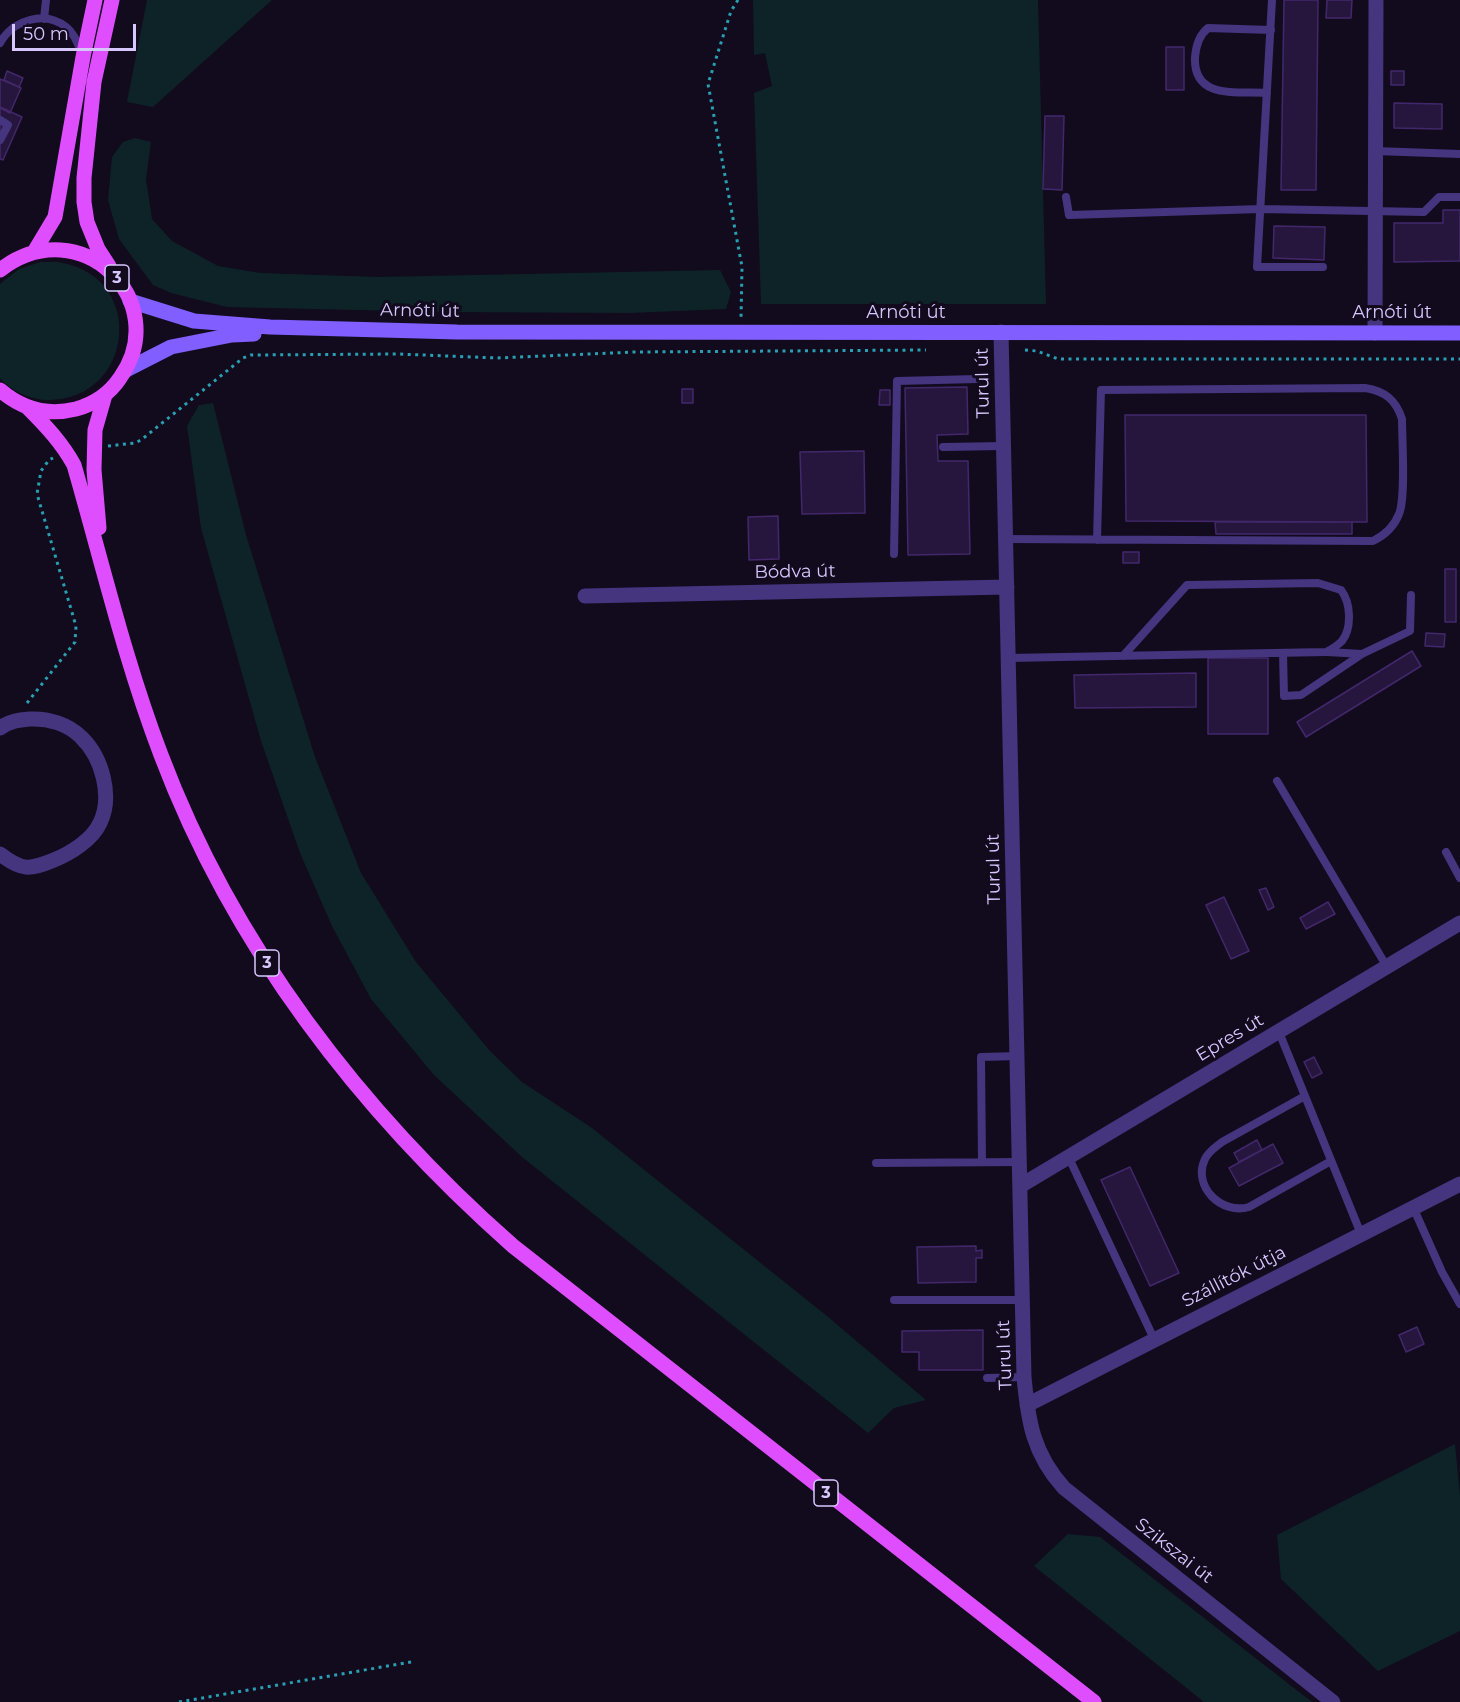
<!DOCTYPE html>
<html>
<head>
<meta charset="utf-8">
<style>
  body { margin:0 }
  #map { position:relative; width:1460px; height:1702px; overflow:hidden; background:#110b1d; font-family:Montserrat,sans-serif }
  canvas { display:block }
  .scale { position:absolute; left:12px; top:24px; width:124px; height:27px; box-sizing:border-box; border:3px solid #d8c7ff; border-top:0; padding-left:8px; font-size:18px; line-height:21px; white-space:nowrap; color:#d8c7ff; -webkit-text-stroke:4px #110b1d; paint-order:stroke }
</style>
</head>
<body>
<div id="map">
<canvas width="1460" height="1702"></canvas>
<div class="scale">50 m</div>
</div>
<script>
const ctx = document.querySelector('canvas').getContext('2d');
ctx.lineJoin = 'round';
function fill(path, color) {
  ctx.fillStyle = color;
  ctx.fill(path, 'evenodd');
}
function strokePath(path, color, width, dash) {
  ctx.strokeStyle = color;
  ctx.lineWidth = width;
  ctx.lineCap = dash ? 'butt' : 'round';
  ctx.setLineDash(dash || []);
  ctx.stroke(path);
}
function label(font, color, halo, rows, align = 'center') {
  ctx.font = font + ' Montserrat,sans-serif';
  ctx.lineWidth = 6;
  ctx.setLineDash([]);
  ctx.textBaseline = 'middle';
  ctx.strokeStyle = halo;
  ctx.fillStyle = color;
  for (const [text, x, y, turn = 0] of rows) {
    ctx.save();
    ctx.translate(x, y);
    ctx.rotate((+turn || 0) * Math.PI / 180);
    ctx.textAlign = isNaN(turn) ? turn : align;
    if (halo) ctx.strokeText(text, 0, 0);
    ctx.fillText(text, 0, 0);
    ctx.restore();
  }
}
fill(new Path2D(`
  M147,0H272L153,107L127,102Z
  M753,0H1038L1046,304H761L754,93L772,86L765,53L754,55Z
  M135,138L151,142L146,179L152,219L172,241L218,266L260,273L378,277L720,270L731,292L726,309L629,313L448,312L227,307L171,293L153,285L119,239L108,200L112,157L123,142Z
  M40,262C47,262 56,261 63,263C146,279 134,399 49,400C31,400 12,392 0,378V284L19,269Z
  M213,403L246,535L315,757L361,873L416,962L490,1051L522,1082L592,1128L827,1316L926,1400L894,1408L868,1433L522,1157L434,1075L371,999L332,926L300,853L261,741L201,528L187,426L199,405Z
  M1455,1444L1460,1496V1631L1378,1671L1281,1579L1277,1535Z
  M1068,1534L1100,1537L1312,1702H1204L1034,1566Z`), '#0e2327');
const building = new Path2D(`
  M1284,0H1318L1316,190H1281Z
  M1327,0H1352L1351,18H1326Z
  M1166,47H1184V90H1166Z
  M7,71L23,78L19,87L4,80Z
  M1391,71H1404V85H1391Z
  M0,79L21,88L10,113L0,108Z
  M1394,103L1442,104V129L1394,128Z
  M0,107L22,117L3,160L0,159Z
  M1045,116H1064L1062,190L1043,189Z
  M1443,210H1460V261L1394,262V223H1443Z
  M1274,226L1325,227L1324,260L1273,258Z
  M967,387L968,434L937,435L938,461H968L970,554L908,555L905,388Z
  M682,389H693V403H682Z
  M880,390H890V405H879Z
  M1125,415H1366L1367,522L1126,521Z
  M864,451L865,513L802,514L800,452Z
  M778,516L779,559L749,560L748,517Z
  M1215,522H1352V534H1216Z
  M1123,552H1139V563H1123Z
  M1445,569H1456V622H1445Z
  M1426,633L1445,634L1444,647L1425,646Z
  M1412,651L1421,666L1306,737L1297,722Z
  M1208,658H1268V734H1208Z
  M1196,673V707L1075,708L1074,675Z
  M1266,888L1274,907L1268,910L1259,890Z
  M1224,897L1249,951L1231,959L1206,905Z
  M1328,902L1335,914L1306,929L1300,918Z
  M1314,1057L1322,1073L1312,1078L1304,1062Z
  M1257,1140L1262,1150L1239,1162L1234,1153Z
  M1273,1144L1283,1163L1239,1186L1229,1168Z
  M1130,1167L1179,1273L1150,1286L1101,1180Z
  M976,1246V1251L982,1250V1258H976V1282L918,1283L917,1247Z
  M1417,1327L1424,1344L1406,1352L1399,1335Z
  M983,1330V1370H919V1352H902V1331Z`);
fill(building, '#26163e');
strokePath(building, '#42286b', 1.5);
strokePath(new Path2D(`
  M738,0L731,11L708,84L742,267L741,319
  M1025,350L1037,351L1058,359H1460
  M108,446L135,443L141,440L243,358L251,355L398,354L497,358L635,352L926,350
  M27,703L75,642L76,626L37,494L41,471L49,460L53,458
  M179,1702L411,1662`), '#299fb1', 3, [3, 4.5]);
strokePath(new Path2D(`
  M1272,0L1257,267H1323
  M44,19L46,0
  M0,43C13,20 44,10 66,27C74,33 78,43 81,52
  M1267,93C1237,91 1193,100 1195,57C1196,46 1199,35 1208,28L1271,30
  M0,120L8,125L0,140
  M1375,151L1460,154
  M1066,197L1069,215L1261,209L1424,212L1439,197H1460
  M943,447L1003,446
  M1005,539L1373,541C1385,535 1394,527 1399,514C1406,498 1402,440 1402,419C1396,400 1385,391 1365,388L1101,390L1097,540
  M894,554L897,381L977,379
  M1327,652L1362,654L1410,631L1411,595
  M1283,653L1284,696L1301,695L1362,654
  M1009,658L1326,652C1332,649 1337,646 1342,641C1352,628 1351,603 1341,590L1318,583L1187,585L1123,656
  M1277,781L1387,967
  M1446,852L1460,878
  M1279,1032L1361,1234
  M1305,1096L1222,1142C1216,1147 1209,1151 1205,1159C1192,1186 1221,1215 1249,1207L1331,1161
  M1069,1158L1154,1339
  M982,1162L981,1057L1018,1056
  M876,1163L1020,1162
  M1413,1207L1442,1272L1460,1304
  M894,1300H1023
  M987,1378L1024,1377`), '#45347e', 8);
strokePath(new Path2D(`
  M1001,332L1024,1377C1028,1421 1033,1454 1064,1488L1333,1702
  M1375,333L1376,0
  M585,596L1007,587
  M0,728C10,721 18,720 30,719C48,718 68,724 81,737C102,757 113,796 100,823C92,840 71,853 54,860C29,870 22,871 0,854
  M1020,1186L1460,923
  M1027,1405L1460,1184`), '#45347e', 15);
strokePath(new Path2D(`
  M130,301L194,321L270,327L457,332L1460,333
  M126,370L171,347L232,335L254,334`), '#805eff', 15);
strokePath(new Path2D(`
  M34,252L55,217L83,57L95,0
  M109,266L98,249L87,222L84,202V178L94,82L112,0
  M0,270C81,208 174,302 120,378C110,393 94,404 76,409C48,416 22,409 0,390
  M28,408C46,426 62,443 74,465C102,562 125,661 161,755C233,946 361,1112 513,1246L1094,1702
  M99,528L94,470L95,430L105,395`), '#de4eff', 15);
for (const [x, y, w] of [
  [117,278,24],
  [267,963,24],
  [826,1493,24]
]) {
  const box = new Path2D();
  box.roundRect(x - w / 2, y - 13, w, 26, 4.5);
  ctx.fillStyle = '#110b1d';
  ctx.fill(box);
  strokePath(box, '#d8c7ff', 1.5);
}
label('bold 16px', '#d8c7ff', null, [
  ["3",117,278],
  ["3",267,963],
  ["3",826,1493]
]);
label('18px', '#d8c7ff', '#110b1d', [
  ["Arnóti út",420,311,1],
  ["Arnóti út",906,313],
  ["Arnóti út",1392,313],
  ["Turul út",983,383,-91],
  ["Bódva út",795,572,-1],
  ["Turul út",994,869,-91],
  ["Epres út",1230,1038,-31],
  ["Szállítók útja",1234,1277,-27],
  ["Turul út",1005,1355,-92],
  ["Szikszai út",1174,1551,38]
]);
</script>
</body>
</html>
